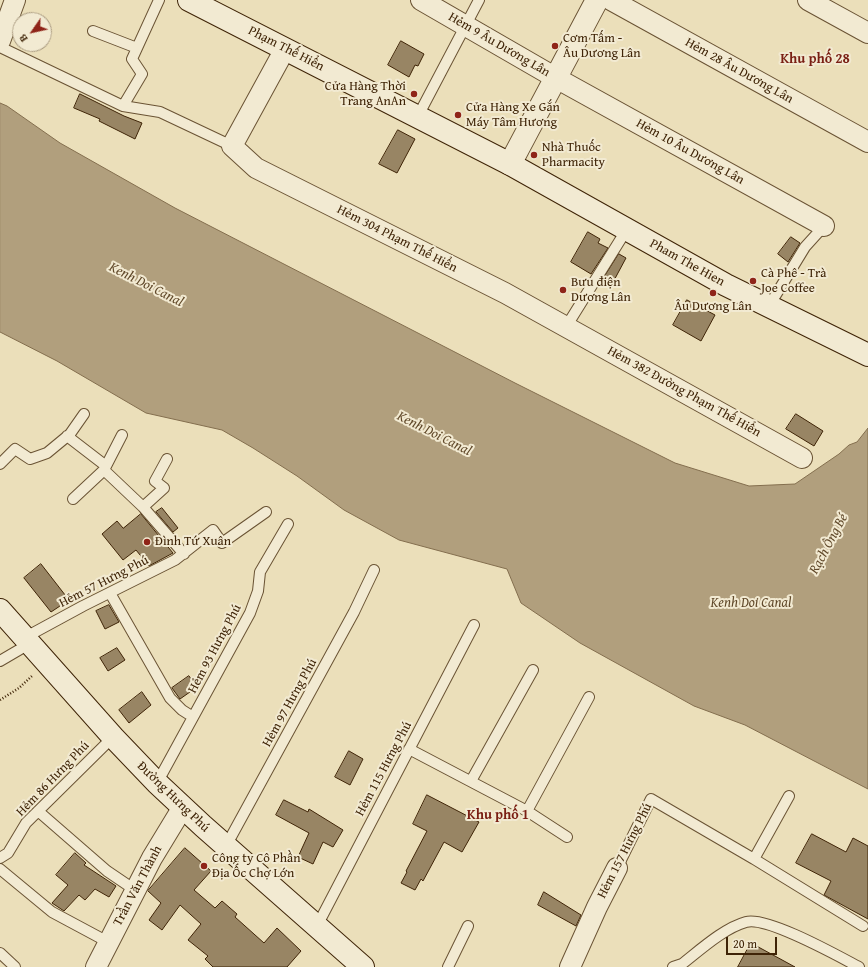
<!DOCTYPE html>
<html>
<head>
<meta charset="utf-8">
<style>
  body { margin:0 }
  #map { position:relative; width:868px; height:967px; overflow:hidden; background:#ebdfba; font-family:"Gentium Book Plus",serif }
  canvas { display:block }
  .north { position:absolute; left:12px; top:12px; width:40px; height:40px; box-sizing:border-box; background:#f2ead2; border:1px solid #aa9b81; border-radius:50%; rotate:236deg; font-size:11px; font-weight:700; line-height:16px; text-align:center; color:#3f2407 }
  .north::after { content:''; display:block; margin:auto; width:14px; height:18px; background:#8f2418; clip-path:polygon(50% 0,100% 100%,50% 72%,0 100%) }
  .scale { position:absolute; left:726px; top:937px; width:51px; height:18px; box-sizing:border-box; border:2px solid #3f2407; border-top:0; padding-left:5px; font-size:12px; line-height:14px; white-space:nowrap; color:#3f2407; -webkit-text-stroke:3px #f2ead2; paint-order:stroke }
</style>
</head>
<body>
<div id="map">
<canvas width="868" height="967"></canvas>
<div class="north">B</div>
<div class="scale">20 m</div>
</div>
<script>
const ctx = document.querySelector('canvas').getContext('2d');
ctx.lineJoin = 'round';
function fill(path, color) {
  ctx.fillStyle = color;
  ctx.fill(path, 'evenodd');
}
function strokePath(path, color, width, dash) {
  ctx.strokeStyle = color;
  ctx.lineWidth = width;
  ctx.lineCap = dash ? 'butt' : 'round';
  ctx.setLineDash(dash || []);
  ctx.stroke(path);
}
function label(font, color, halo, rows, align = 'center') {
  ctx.font = font + ' "Gentium Book Plus",serif';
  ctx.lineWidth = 4;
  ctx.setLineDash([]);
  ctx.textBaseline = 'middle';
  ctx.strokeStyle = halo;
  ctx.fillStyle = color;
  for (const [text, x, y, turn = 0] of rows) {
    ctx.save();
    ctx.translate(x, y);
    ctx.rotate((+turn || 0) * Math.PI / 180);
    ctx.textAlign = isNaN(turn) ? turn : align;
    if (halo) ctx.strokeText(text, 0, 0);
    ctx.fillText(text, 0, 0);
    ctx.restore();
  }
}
const water = new Path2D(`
  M0,103L7,106L60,143L175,208L515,383L675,463L749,486L795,484L839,454L849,445L857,442L868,428V789L745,725L694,706L580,643L521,603L507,569L399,540L344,510L297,476L253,448L222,430L146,413L57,361L0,332Z`);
fill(water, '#b19f7d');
strokePath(water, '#836e4e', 1);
const building = new Path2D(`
  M401,41L424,54L418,66L415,65L409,77L388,65Z
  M80,94L124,116L142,123L135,139L99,121L100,119L74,108Z
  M398,130L415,139L397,173L379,164Z
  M588,232L600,239L598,243L608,248L591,274L571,262Z
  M791,237L800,243L788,262L778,254Z
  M619,254L626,258L611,286L602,281Z
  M687,300L715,315L701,341L673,325Z
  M796,414L823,431L814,446L786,429Z
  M162,508L178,528L173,532L156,512Z
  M141,514L173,553L149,566L136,550L123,560L102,534L117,521L123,528Z
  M41,564L69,600L51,612L24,578Z
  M109,605L119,622L105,629L96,611Z
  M117,648L125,660L108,671L100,658Z
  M189,676L197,687L180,699L172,688Z
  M142,692L151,705L129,723L119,710Z
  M349,751L363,759L350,785L335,777Z
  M427,795L479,822L462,852L444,842L423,881L421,879L415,890L401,883L407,872L406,871L427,831L413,824Z
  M284,800L308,812L309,809L343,830L333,847L323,842L313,864L298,857L309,833L276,815Z
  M812,834L846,852L853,838L868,846V919L824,895L831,881L796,863Z
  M185,848L211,871L194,890L215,908L222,901L237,914L235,917L264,943L277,928L301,951L287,967H213L205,959L208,956L188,940L201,924L180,905L162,930L149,920L161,903L148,891Z
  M75,853L86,863L84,865L116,886L109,897L95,889L85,900L79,895L64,911L52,903L68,885L56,875Z
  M544,892L581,915L576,926L538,905Z
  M751,943L795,967H738Z`);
fill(building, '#988564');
strokePath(building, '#3f2407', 1);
const service = new Path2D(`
  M93,31L137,48
  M0,47L123,106L160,112L232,146
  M123,106L142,74L132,59L159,0
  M418,116L479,0
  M769,306L805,247L824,226
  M566,327L627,229
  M67,436L106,466
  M0,464L15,449L30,459L47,453L70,434L84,414
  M104,470L143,507L184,554
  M73,499L104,470L122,435
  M143,507L164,488L155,481L167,459
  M110,593L170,698L182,710L193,717
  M24,638L83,606L175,560L213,530L222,543L266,512
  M0,661L29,644
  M409,749L527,811L567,837
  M471,781L533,670
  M157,783L250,613L258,591L260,572L288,524
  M38,811L107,871L135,890
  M527,811L589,697
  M226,846L354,612L374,570
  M0,858L8,853L26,823L113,737
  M754,859L863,926
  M617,868L651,799L754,859L789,796
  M0,869L52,912L108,942
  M317,926L474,625
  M0,953L15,967
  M448,967L468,926
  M673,967L682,964C700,950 724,928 746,922C767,916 838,956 859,967`);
const minor = new Path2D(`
  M421,0L556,78L824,226
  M611,0L868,142
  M808,0L868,33
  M0,41L15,0
  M285,49L232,146L256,168L505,293L802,458
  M96,967L152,858L183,807
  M570,967L597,907L617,868`);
const tertiary = new Path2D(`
  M510,164L597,0`);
const secondary = new Path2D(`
  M189,0L510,164L726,285L868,355
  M0,610L113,737L157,783L203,826L363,967`);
strokePath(service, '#6a5334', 12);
strokePath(minor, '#6a5334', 22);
strokePath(tertiary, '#6a5334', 24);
strokePath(secondary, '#3f2407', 24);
strokePath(new Path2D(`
  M0,700L19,688L33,675`), '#3f2407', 2.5, [1, 2]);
strokePath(service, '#f2ead2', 10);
strokePath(minor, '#f2ead2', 20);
strokePath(tertiary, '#f2ead2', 22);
strokePath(secondary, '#f2ead2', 22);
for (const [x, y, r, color] of [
  [555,46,4,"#8f2418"],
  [414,94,4,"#8f2418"],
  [458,115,4,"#8f2418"],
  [534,155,4,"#8f2418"],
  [753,281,4,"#8f2418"],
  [563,290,4,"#8f2418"],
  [713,293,4,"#8f2418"],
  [147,542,4,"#8f2418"],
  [204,866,4,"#8f2418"]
]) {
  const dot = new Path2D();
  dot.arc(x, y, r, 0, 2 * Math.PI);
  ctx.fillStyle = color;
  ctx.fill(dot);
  strokePath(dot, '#f2ead2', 1.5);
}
label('13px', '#3f2407', '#f2ead2', [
  ["Cơm Tấm -",563,39],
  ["Âu Dương Lân",563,54],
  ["Cửa Hàng Thời",406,87,"right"],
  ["Trang AnAn",406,102,"right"],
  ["Cửa Hàng Xe Gắn",466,108],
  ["Máy Tâm Hương",466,123],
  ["Nhà Thuốc",542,148],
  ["Pharmacity",542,163],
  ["Cà Phê - Trà",761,274],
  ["Joe Coffee",761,289],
  ["Bưu điện",571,283],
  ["Dương Lân",571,298],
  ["Âu Dương Lân",713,307,"center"],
  ["Đình Tứ Xuân",155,542],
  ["Công ty Cô Phần",212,859],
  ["Địa Ốc Chợ Lớn",212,874]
], 'left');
label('13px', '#3f2407', '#f2ead2', [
  ["Hẻm 9 Âu Dương Lân",499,45,30],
  ["Phạm Thế Hiển",286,49,27],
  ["Hẻm 28 Âu Dương Lân",739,71,29],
  ["Hẻm 10 Âu Dương Lân",690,152,29],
  ["Hẻm 304 Phạm Thế Hiển",397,239,27],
  ["Pham The Hien",687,263,29],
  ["Hẻm 382 Đường Phạm Thế Hiển",684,392,29],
  ["Hẻm 57 Hưng Phú",104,582,-27],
  ["Hẻm 93 Hưng Phú",215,649,-62],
  ["Hẻm 97 Hưng Phú",290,703,-61],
  ["Hẻm 115 Hưng Phú",384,769,-62],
  ["Hẻm 86 Hưng Phú",53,779,-46],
  ["Đường Hưng Phú",173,797,44],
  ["Hẻm 157 Hưng Phú",625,851,-63],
  ["Trần Văn Thành",138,886,-62]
]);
label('bold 14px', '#7a1f14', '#f2ead2', [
  ["Khu phố 28",815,59],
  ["Khu phố 1",498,815]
]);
label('italic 14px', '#61492a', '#f2ead2', [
  ["Kenh Doi Canal",146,285,27],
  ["Kenh Doi Canal",434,434,27],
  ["Rạch Ông Bé",829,544,-62],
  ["Kenh Doi Canal",751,603]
]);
</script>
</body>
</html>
